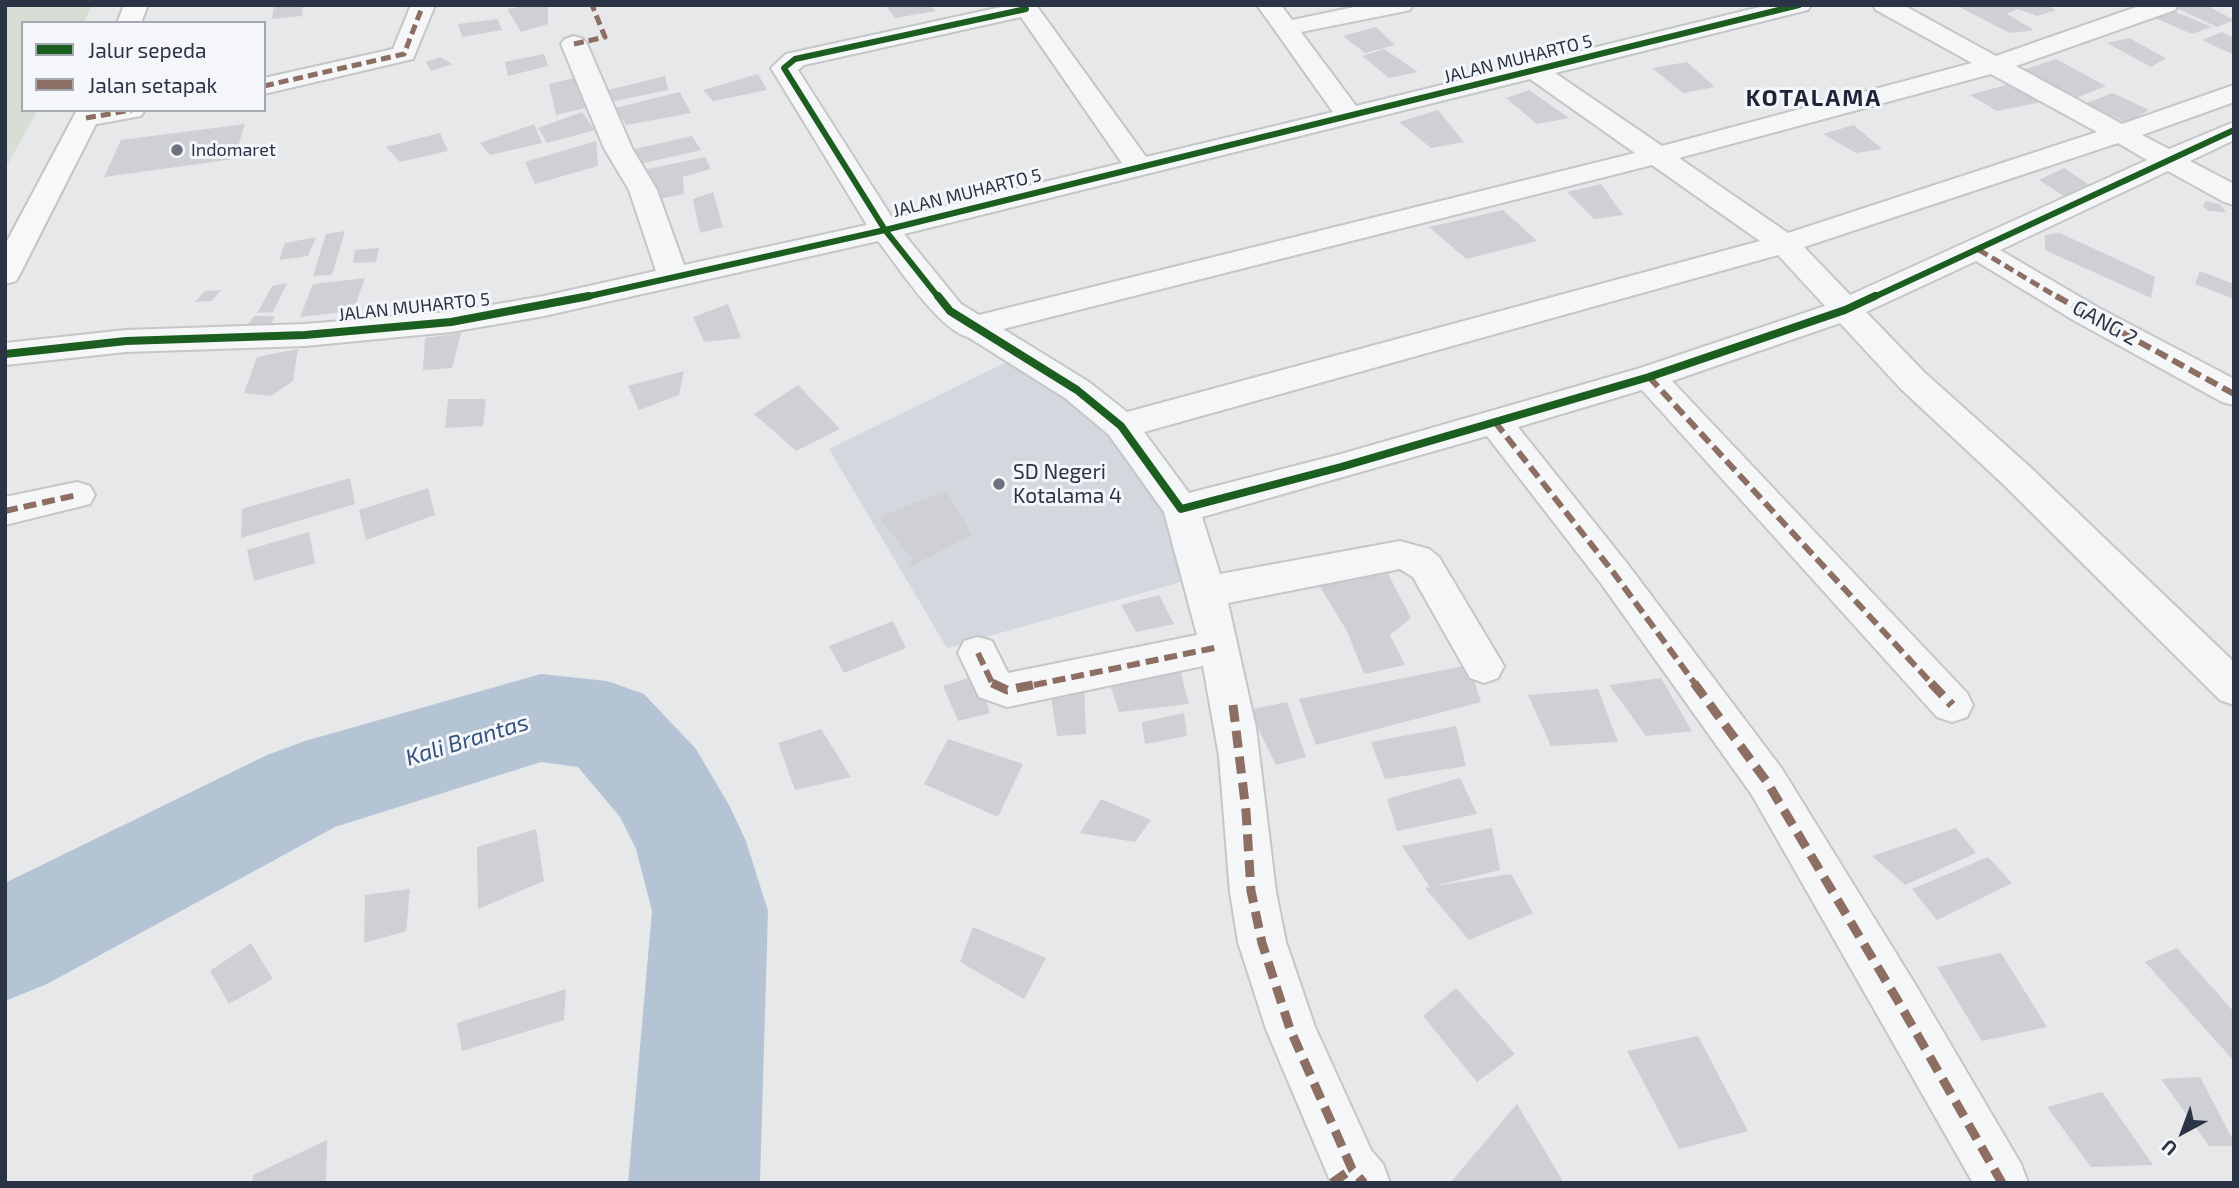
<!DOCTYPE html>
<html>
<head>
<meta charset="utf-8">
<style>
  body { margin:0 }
  #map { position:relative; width:2239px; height:1188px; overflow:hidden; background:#e6e8ea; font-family:"Exo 2",sans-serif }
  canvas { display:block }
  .frame { position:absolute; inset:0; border:7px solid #2b3445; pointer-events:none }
  .legend { position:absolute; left:21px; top:21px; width:245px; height:91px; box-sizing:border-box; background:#f4f6f9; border:2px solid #a4a8b1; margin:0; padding:9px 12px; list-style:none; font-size:21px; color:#2b3445 }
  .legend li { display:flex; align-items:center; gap:14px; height:35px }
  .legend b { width:35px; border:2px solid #a4a8b1 }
  .north { position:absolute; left:2148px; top:1097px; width:70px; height:70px; -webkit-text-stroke:5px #f4f6f9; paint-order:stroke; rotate:221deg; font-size:19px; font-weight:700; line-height:28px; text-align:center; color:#2b3445 }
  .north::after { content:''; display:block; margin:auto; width:24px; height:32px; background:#2b3445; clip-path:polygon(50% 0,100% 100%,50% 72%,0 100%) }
</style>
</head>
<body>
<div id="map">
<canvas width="2239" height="1188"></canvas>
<div class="frame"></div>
<ul class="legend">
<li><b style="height:9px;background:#1b5e20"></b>Jalur sepeda</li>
<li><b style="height:9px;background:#8d6e63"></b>Jalan setapak</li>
</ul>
<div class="north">U</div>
</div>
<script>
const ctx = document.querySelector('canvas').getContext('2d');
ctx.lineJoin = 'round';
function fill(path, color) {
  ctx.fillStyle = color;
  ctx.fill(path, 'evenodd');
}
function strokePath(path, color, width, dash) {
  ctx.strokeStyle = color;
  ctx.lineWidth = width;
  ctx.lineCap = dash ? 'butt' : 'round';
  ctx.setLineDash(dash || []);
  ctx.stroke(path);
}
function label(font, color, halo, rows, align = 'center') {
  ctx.font = font + ' "Exo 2",sans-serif';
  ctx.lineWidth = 6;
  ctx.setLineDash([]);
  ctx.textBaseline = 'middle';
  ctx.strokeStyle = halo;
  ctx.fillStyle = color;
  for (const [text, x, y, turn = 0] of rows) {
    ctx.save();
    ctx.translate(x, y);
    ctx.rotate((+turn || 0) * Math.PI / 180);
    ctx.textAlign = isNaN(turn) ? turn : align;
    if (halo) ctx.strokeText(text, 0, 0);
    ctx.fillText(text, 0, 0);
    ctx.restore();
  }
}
fill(new Path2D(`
  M1013,359L1065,395L1129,455L1169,512L1191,579L947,648L829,449Z`), '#d4d7dd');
fill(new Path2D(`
  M5,5H92L84,23H23V110H38L5,169Z`), '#d6ded6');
fill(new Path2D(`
  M541,674L607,681L644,694L696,749L729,805L746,841L768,911L760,1183H628L652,911L636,849L620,817L578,767L541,762L335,827L47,984L5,1001V883L267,755L305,741Z`), '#b4c4d5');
fill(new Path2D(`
  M303,5L302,16L272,19L274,6Z
  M530,5H548V24L521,32L507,9Z
  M885,5H930L936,11L895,18Z
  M1955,5H2045L2056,10L2037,16L2018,9L2007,14L2034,30L2010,33Z
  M2178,5H2206L2234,20L2217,27L2174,7Z
  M2176,12L2212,27L2192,34L2155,18Z
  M498,19L502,30L462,37L458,24Z
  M1376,27L1395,45L1365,53L1343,36Z
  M2222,32L2234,38V55L2202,40Z
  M2129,38L2166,58L2151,67L2107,43Z
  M1384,49L1418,72L1389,78L1362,56Z
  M544,54L548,66L508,76L505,62Z
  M440,57L452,64L431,71L426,62Z
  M2056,59L2106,86L2076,98L2023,70Z
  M1687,62L1715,87L1683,93L1652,68Z
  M758,74L767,90L713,101L703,90Z
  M665,76L668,90L610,102L604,91Z
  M574,78L590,107L556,115L549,84Z
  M2013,83L2042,102L1997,111L1970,95Z
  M1529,90L1569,118L1537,124L1506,98Z
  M680,92L691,113L626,125L615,108Z
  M2113,93L2149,110L2126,123L2086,103Z
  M1438,110L1464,142L1431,148L1399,122Z
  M582,112L595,130L547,143L538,128Z
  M245,124L234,159L104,177L121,140Z
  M534,124L542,143L490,155L480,143Z
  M1854,125L1882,149L1856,153L1823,134Z
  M440,133L448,151L400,162L386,147Z
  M692,136L701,150L640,164L635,149Z
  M596,141L598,166L535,184L525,162Z
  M705,157L711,169L683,177L684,194L658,199L643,170Z
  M2064,168L2088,184L2067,198L2039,180Z
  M1601,184L1623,215L1594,219L1567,192Z
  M713,192L723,227L700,233L693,199Z
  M2205,201L2220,204L2226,212L2209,211L2203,207Z
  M1503,210L1537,241L1466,259L1429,227Z
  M345,231L332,275L313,276L326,234Z
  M2060,233L2155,277L2151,298L2045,250V235Z
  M316,237L308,256L279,260L285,243Z
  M379,248L376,262L353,263L355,250Z
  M2200,271L2234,284V299L2195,284Z
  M365,278L353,311L300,317L313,284Z
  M287,283L273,312L257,313L272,286Z
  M221,290L212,301L195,302L205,291Z
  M728,304L741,338L704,342L693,317Z
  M254,316H275L271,325L246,328Z
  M461,333L452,368L423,370L425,338Z
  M298,349L293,381L271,396L244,393L257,357Z
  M684,371L679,395L639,410L628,386Z
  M798,385L840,429L796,451L754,414Z
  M448,399H486L483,426L445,428Z
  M350,478L355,504L241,538L242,509Z
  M428,488L435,515L366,540L359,510Z
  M946,491L972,535L909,567L913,560L879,517Z
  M309,532L315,563L254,581L247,550Z
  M1385,568L1411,618L1390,635L1405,665L1364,674L1347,631L1317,582Z
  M1159,595L1174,624L1136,632L1121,605Z
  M893,621L906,648L844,673L829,646Z
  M1178,662L1189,704L1119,712L1107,675Z
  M1469,665L1481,702L1316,745L1299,699Z
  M978,675L990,713L958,721L943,686Z
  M1661,678L1692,731L1646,736L1609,685Z
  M1084,685L1086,734L1057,736L1050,690Z
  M1598,689L1618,742L1551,746L1528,695Z
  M1287,702L1306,757L1276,765L1249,710Z
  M1184,713L1187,736L1145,744L1142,722Z
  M1456,726L1466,766L1385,779L1371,742Z
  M821,729L851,777L795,790L778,743Z
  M948,739L1023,764L998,817L924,784Z
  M1460,778L1477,814L1397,831L1387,799Z
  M1101,799L1151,820L1135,842L1080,833Z
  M1492,828L1500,870L1434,886L1511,874L1533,913L1469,940L1425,888L1430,887L1402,846Z
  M1956,828L1976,853L1905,885L1872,856Z
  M536,829L544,881L478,909L477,847Z
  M1988,857L2012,883L1937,920L1912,889Z
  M410,889L406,931L364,943L365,895Z
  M973,927L1046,958L1024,999L960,962Z
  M251,943L273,979L229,1004L210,971Z
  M2177,948L2234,1012V1061L2145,962Z
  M2001,953L2047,1027L1982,1041L1937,967Z
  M1456,988L1515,1054L1477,1082L1423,1016Z
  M566,989L564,1020L462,1051L457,1023Z
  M1698,1036L1748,1131L1679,1149L1627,1051Z
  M2200,1077L2234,1142V1146H2209L2161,1079Z
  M2102,1092L2153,1165L2091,1167L2047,1107Z
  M1517,1104L1564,1183H1450Z
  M327,1140L326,1183H252L253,1175Z`), '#ced0d3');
const minor = new Path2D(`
  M411,5H435L413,59L264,94V78L393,49Z
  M1010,5H1036L1146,157L1333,112L1257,5H1281L1292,20L1364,5H1413L1410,10L1401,12L1301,32L1356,106L1768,5H1811L1808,10L1555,73L1662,146L1972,63L1876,10L1873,5H1903L1996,56L2142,5H2178L2175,10L2016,66L2122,124L2234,85V102L2142,135L2169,149L2234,122V140L2190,161L2234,184V205L2224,202L2168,171L2000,250L2097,307L2234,379V405L2222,402L2075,321L1976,261L1866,312L1925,373L2030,467L2234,662V705L2220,700L2004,485L1901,389L1840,323L1672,381L1967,693L1973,705L1967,717L1952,722L1937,717L1642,390L1518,427L1626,562L1782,769L1915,984L2021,1164L2028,1183H1973L1752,795L1600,582L1487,436L1202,517L1220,574L1400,541L1429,549L1439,557L1504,666L1498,678L1484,683L1470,678L1413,577L1400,569L1228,603L1256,728L1276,892L1286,942L1315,1027L1371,1150L1383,1164L1390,1183H1331L1266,1029L1238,942L1230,892L1219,756L1203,666L1007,707L979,697L958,653L964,641L978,637L992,641L1008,673L1197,635L1164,512L1109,435L1065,398L968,337C938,329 898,266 878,241L544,316L451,332L305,346L126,352L5,365V343L126,330L305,324L451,312L544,296L656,271L629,190L604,148L561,44L565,39L574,36L583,39L587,44L632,148L657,190L684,265L867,225L771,68L786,54ZM1021,17L1122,163L893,219L798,70L804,65ZM1991,74L2097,132L1788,233L1679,158ZM1530,79L1635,153L979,315L961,304L904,234ZM2118,143L2147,160L1850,295L1804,247ZM1652,165L1760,241L1127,412L1089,382L1003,329ZM1778,255L1825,306L1637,369L1341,454L1189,493L1144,432Z
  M85,110H145L141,116L86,126L77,124L73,118L77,112Z
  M77,482L90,486L95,495L90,504L5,525V497Z`);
const primary = new Path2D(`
  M124,5H148L141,23H117Z
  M77,110H103L20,274L16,281L5,284V245Z`);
strokePath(minor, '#c4c6c8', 4);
strokePath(primary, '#c2c5c8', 4);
fill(minor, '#f5f6f7');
fill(primary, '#f8f8f8');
strokePath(new Path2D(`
  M574,44L605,37L592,5
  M264,86L404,54L423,5
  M86,118L132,110
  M1979,250L2059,298`), '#8d6e63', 5, [10, 5]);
strokePath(new Path2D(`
  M2056,296L2234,394
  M1649,377L1933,685
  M1495,422L1613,572L1696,685
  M5,511L77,495
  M978,653L993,685
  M1034,685L1219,647`), '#8d6e63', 6, [13, 6]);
strokePath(new Path2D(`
  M992,683L1007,690L1042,683
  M1694,683L1767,782L1898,1001L2002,1183
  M1931,683L1952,705
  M1233,705L1246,811L1251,891L1262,943L1290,1029L1352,1169L1364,1183
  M1332,1183L1352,1169`), '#8d6e63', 9, [17, 9]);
strokePath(new Path2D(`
  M581,298L885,230L1799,5
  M939,298L885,230L784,68L795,59L1026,9
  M1872,298L2234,130`), '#1b5e20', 6);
strokePath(new Path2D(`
  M938,296L950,311L1077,390L1121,426L1181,509L1341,467L1649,377L1845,310L1875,296
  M5,354L126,341L305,335L451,322L589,296`), '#1b5e20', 8);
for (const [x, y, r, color] of [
  [177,150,7,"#6c737f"],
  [999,484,7,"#6c737f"]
]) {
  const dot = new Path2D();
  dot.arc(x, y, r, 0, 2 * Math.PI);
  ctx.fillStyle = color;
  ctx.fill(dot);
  strokePath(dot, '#f4f6f9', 2.5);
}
label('18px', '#2b3445', '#f4f6f9', [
  ["JALAN MUHARTO 5",1518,59,-14],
  ["JALAN MUHARTO 5",967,193,-14],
  ["JALAN MUHARTO 5",414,307,-6]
]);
label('18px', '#2b3445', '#f4f6f9', [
  ["Indomaret",191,150]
], 'left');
label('21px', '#2b3445', '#f4f6f9', [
  ["GANG 2",2105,323,29]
]);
label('21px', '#2b3445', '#f4f6f9', [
  ["SD Negeri",1013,472],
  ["Kotalama 4",1013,496]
], 'left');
ctx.letterSpacing = '2px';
label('bold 23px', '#1d2536', '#f4f6f9', [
  ["KOTALAMA",1814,98]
]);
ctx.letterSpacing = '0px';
label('italic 23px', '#34527a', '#f4f6f9', [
  ["Kali Brantas",467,740,-17]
]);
</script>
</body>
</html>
